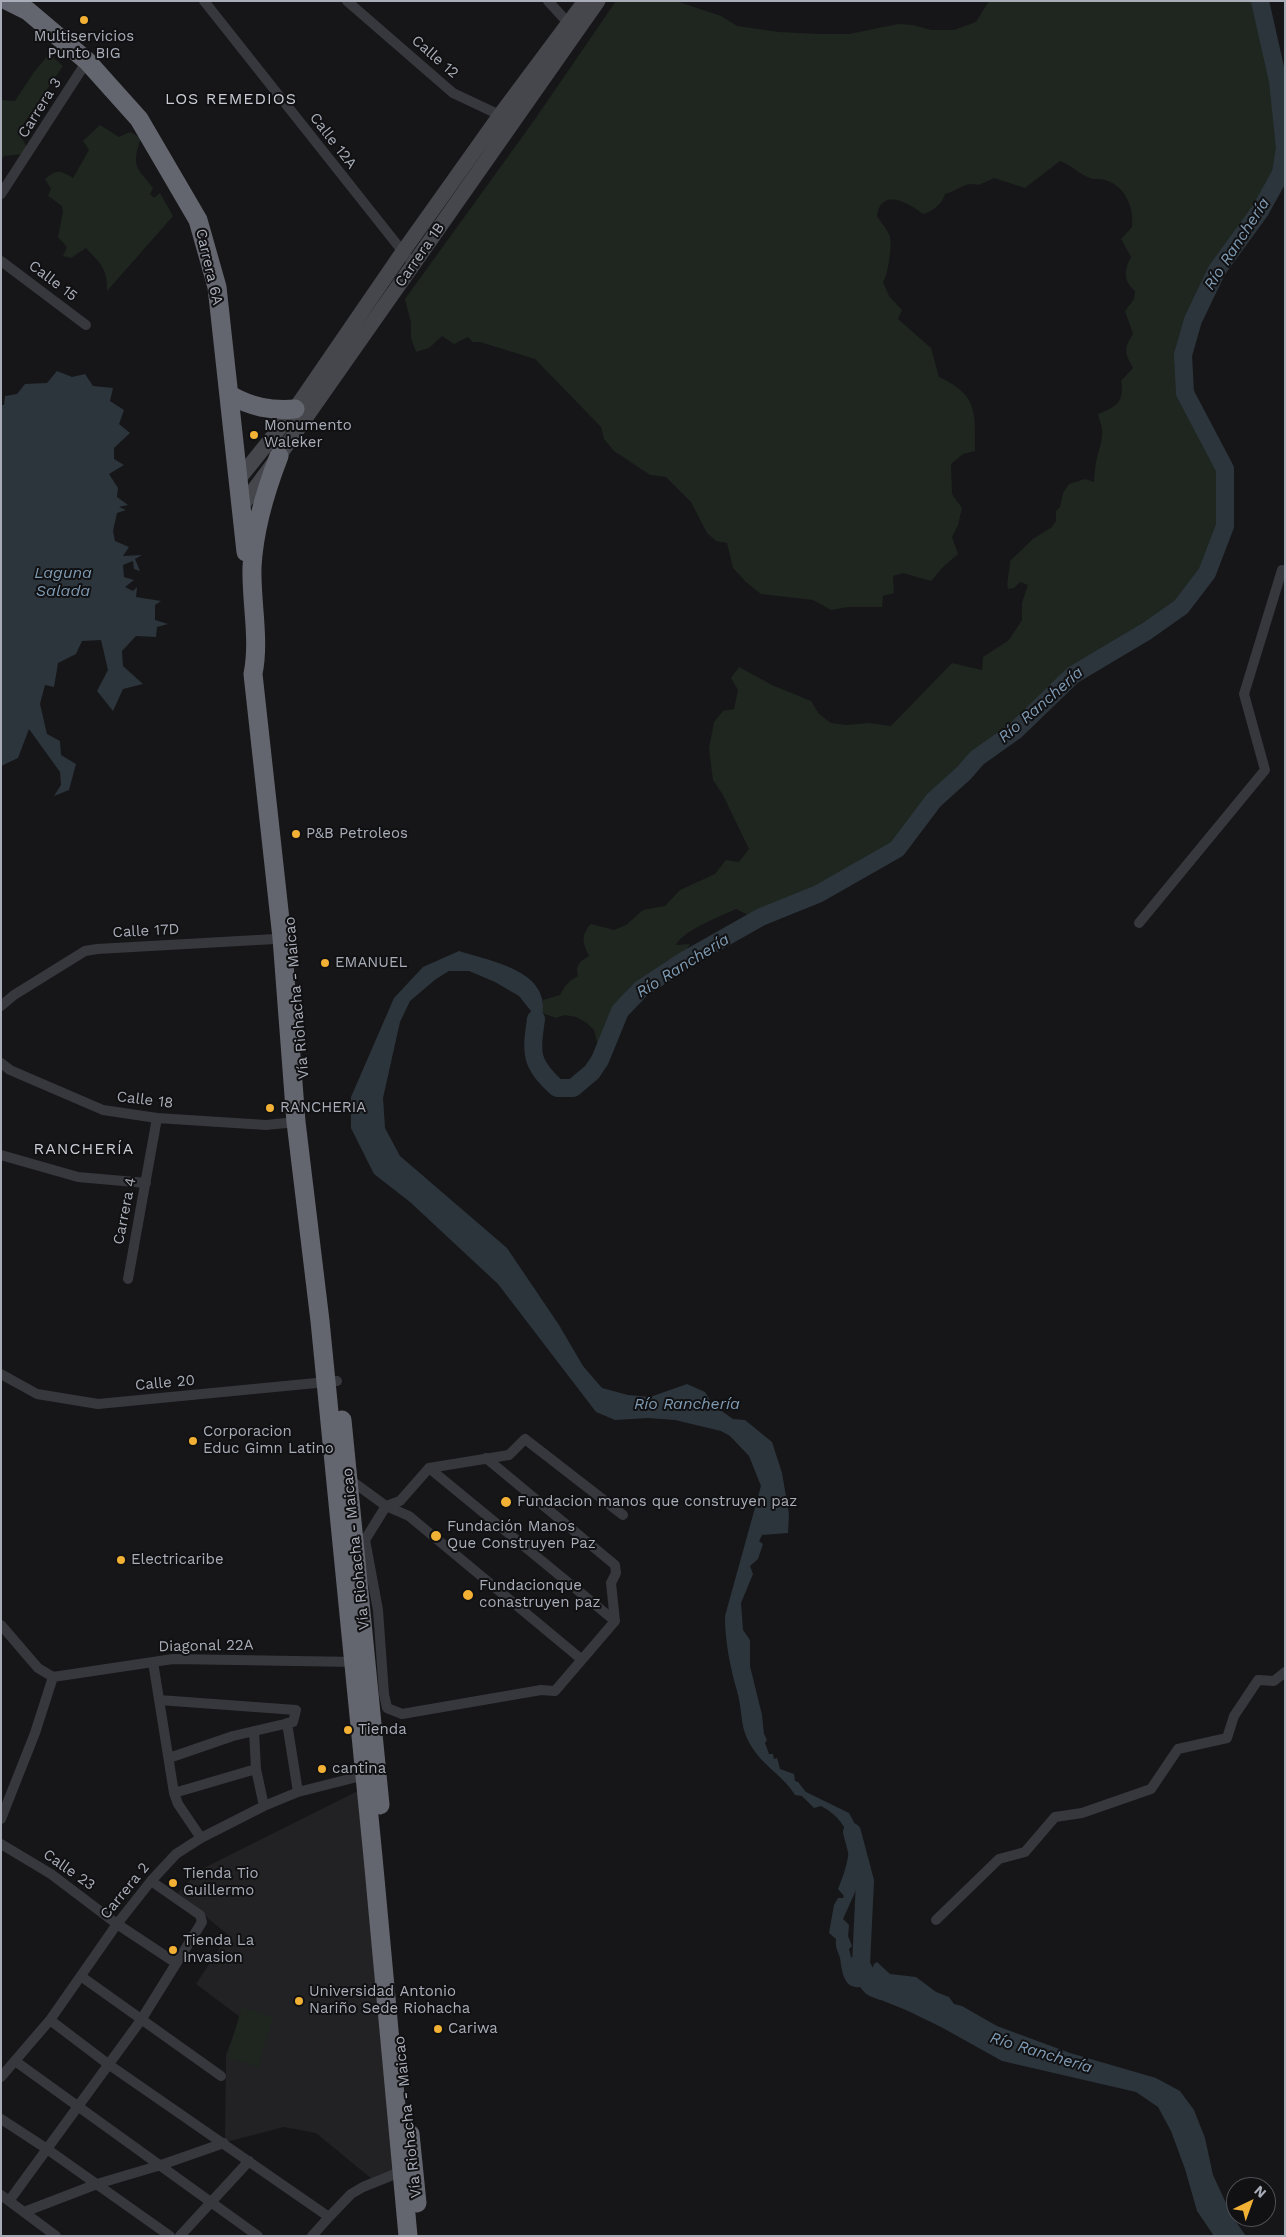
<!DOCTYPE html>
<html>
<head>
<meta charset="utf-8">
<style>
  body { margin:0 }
  #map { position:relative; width:1286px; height:2237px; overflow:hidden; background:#161618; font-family:"Work Sans",sans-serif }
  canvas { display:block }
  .frame { position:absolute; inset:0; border:2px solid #a8adb8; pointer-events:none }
  .north { position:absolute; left:1226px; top:2177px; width:50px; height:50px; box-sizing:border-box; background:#111113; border:1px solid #4d4f55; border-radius:50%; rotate:42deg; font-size:14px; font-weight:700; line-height:20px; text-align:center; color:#a8adb8 }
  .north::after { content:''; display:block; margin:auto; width:18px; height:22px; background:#f2b134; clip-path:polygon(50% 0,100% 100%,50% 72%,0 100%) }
</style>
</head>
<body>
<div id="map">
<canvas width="1286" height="2237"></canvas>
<div class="frame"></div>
<div class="north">N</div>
</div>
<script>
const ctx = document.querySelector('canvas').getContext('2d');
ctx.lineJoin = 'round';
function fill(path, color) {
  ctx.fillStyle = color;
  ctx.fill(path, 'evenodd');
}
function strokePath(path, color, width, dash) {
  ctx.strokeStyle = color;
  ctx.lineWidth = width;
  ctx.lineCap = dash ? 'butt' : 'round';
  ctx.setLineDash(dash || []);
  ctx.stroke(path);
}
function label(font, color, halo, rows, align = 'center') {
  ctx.font = font + ' "Work Sans",sans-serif';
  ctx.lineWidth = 4;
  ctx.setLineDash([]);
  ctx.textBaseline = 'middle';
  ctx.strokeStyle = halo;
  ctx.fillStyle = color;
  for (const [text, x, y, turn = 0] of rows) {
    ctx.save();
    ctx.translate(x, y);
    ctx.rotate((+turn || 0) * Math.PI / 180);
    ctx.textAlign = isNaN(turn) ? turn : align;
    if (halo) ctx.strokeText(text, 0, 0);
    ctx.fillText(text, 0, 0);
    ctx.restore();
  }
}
fill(new Path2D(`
  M358,1791L398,2172L373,2180L316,2133L284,2127L230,2141L225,2138L226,2055L240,2017L196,1984L228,1935L178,1893L200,1870Z`), '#222225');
fill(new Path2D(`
  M616,1H676L721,16L737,26L779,32L818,34H849L898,24L913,25L931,30H954L976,22L989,1H1260L1278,81L1285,148L1281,173L1260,211L1217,270L1193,320L1183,355L1185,393L1225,469V526L1207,573L1181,607L1147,631L1073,675L1015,731L977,758L965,772L936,798L897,849L818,894L761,917L750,916L736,909C721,916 682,931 676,945L690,944C685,952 678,962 669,967C666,968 663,967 661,968C649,972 627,990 622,1001L626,1005L619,1013L603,1052L599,1050L594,1030L587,1023L576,1017L565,1015L556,1018L542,1013L543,1000L560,995C564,987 569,980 578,976C575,965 579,962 589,956C583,944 580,935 591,924L614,930L626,925L643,910L665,906L680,890L715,874L726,860L739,862L749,849L723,795L713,780L711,765L709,748L714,722L723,711L734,709L738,690L731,678L739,667L772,685L811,701L819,714L831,723L847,725L869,723L891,726L952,663L982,670L983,657L1009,640L1022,620V603L1028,585L1020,582L1014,588L1008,589C1006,582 1010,570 1010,561L1033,539L1052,527L1056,521V511L1060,507L1063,493L1069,484L1085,479L1094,482C1094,476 1096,461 1097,458C1099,448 1103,441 1102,430C1102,425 1099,420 1098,414C1116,407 1125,402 1121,381L1133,368C1125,353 1123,349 1133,334L1125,311L1134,299L1135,291C1123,281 1124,270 1131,257L1121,239L1132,227C1134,208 1126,186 1105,180C1100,178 1095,180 1090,178C1079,174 1071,165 1060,161L1025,188L994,178L979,185C965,181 958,191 945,194C943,203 932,212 923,214C909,203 881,187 877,216C881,223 888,230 890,237C892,247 888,275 883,282L889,296L902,310L898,319L931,348L939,377C978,395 975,412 975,451L963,454L951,464L952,494L962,508L958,525L952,537L958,554L943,567L931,581L903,573L893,576L894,593L883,596L882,607H848L831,610L813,600L761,594L746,582L733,568L727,543L716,541L707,533L691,502L666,477L650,475L614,451L604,439L601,427L535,359L480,342H473L468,337L454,344L442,336L429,348L416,352L411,338V323L405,299L533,122Z
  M49,54L63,66L20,129L21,137L28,149L24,154L4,156L1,160V100L15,101L34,72Z
  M100,125L119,137L130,132L141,138C131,167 136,166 153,188L150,194L154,198L160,193L173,216L107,291C108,269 100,263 86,248L71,258L63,256L67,247L58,237L63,212L62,206L48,196L51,189L45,179C57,169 60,170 73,178L89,150L83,141Z
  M242,2007L273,2017L258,2067L227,2057Z`), '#1e261f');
fill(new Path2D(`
  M57,371L72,377L85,374L93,386L113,388L110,401L124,410L119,424L130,433L114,448V459L124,465L109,474L118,488L117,497L128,505L119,507L126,510L117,513L113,531L115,541L129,547L123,556L142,555L135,559L140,571L134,569L133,561L123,565L124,577L134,580L125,587L133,591L137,587L136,597L161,601L155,605V620L168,624L157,627L156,637L136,636L122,651L123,666L143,684L123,689L113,711L97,691L108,670L101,640L82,641L76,654L58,663L54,687L45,685L40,704L47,734L60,741L61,755L76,764L69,790L54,796L61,785L60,772L29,729L18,758L1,766V405H4L5,396L17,394L25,384L47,383Z
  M459,951C509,966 567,976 533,1043L530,1026L531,1011L519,996L495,982L469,971H449L436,979L410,1001L400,1022L383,1098L385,1128L400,1156L507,1248L559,1325L583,1366L602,1388L628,1395L650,1397L687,1384L705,1392L713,1405L733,1419L745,1420L772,1442L782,1473L789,1514L788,1533L762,1535L759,1541L763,1544L758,1559L750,1566L753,1574L741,1603L743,1630L750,1640V1666L762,1715L764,1734L767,1740L765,1743L769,1754H773L774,1759L777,1758L780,1769L794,1774L795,1781L798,1782L806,1792L849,1813L862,1837L860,1852L857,1858L859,1871L855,1874L857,1876L862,1874L861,1879L843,1919L849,1925L848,1936L852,1946L849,1949L851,1957L855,1958L858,1970L865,1975L871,1974L874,1964L877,1962L890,1974L916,1977L936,1992L949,1997L954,2004L962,2006L997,2026L1070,2053L1156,2078L1180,2091L1194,2110L1205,2138L1213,2175L1232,2216L1246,2236H1214L1197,2211L1185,2169L1171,2131L1158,2107L1136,2092L1002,2061L941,2027L906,2010L866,1994L860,1987C843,1989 842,1970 840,1958C838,1951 835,1948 836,1939L829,1933L834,1905L838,1898H843L844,1896L838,1889C852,1855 858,1826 821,1806L814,1808L802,1796L795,1795C785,1778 767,1768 756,1753C738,1729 744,1716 737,1691C730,1666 725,1642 725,1616L761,1486L749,1456L730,1436L721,1431L675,1420L648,1418L615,1420L596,1412L498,1284L410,1202L374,1174L351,1128V1097L394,998L423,967Z`), '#2c353c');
strokePath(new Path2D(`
  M536,1019C531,1054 530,1063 557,1088H573L592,1072L600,1060L620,1011L641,989L685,960L761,917L818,894L897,849L934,800L964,773L977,758L1015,731L1073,675L1147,631L1181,607L1207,573L1225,526V469L1185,393L1183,355L1193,320L1217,270L1260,211L1281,173L1285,148L1278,81L1260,1
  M852,1832L865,1881L861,1965L874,1988L882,1991`), '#2c353c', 18);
strokePath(new Path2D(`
  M204,1L407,257
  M347,1L453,93L504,117
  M548,1L571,26
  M1,194L87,61
  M1,261L86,325
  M1139,923L1265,770L1244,694L1282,570L1285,571
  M1,1006L14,995L85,951L97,949L293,938
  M1,1063L10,1070L103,1110L157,1118L266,1125L296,1122
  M1,1155L78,1177L146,1183
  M128,1279L157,1118
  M1,1374L37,1394L98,1404L337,1381
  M486,1458L615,1565L616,1573L611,1583L615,1621L555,1691L541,1690L402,1714L387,1708L384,1694L378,1610L365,1540L386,1506L409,1516L581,1659
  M429,1468L615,1621
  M346,1480L349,1479L386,1506L400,1501L429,1468L509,1455L525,1439L623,1515
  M1,1625L38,1668L53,1677L173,1659L356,1662
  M153,1662L174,1793L178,1804L201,1838
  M159,1700L296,1710L293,1722L233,1736L169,1758
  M287,1723L298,1792
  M254,1731L256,1769L264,1806
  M174,1793L256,1769
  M1,1819L35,1733L53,1677
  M1,1844L51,1874L117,1924L176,1963
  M936,1920L999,1859L1025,1852L1055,1817L1082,1813L1151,1789L1178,1749L1227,1738L1234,1716L1258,1680L1274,1681L1285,1672
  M82,1977L221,2076
  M50,2020L108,2064L329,2217L351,2194L363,2187L405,2170
  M15,2061L258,2236
  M1,2077L50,2020L117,1924L151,1881L176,1854L201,1838L264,1806L298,1792L369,1774
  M1,2119L47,2149L170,2236
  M1,2195L56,2236
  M9,2201L141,2020L202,1922L200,1915L151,1881
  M24,2212L97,2184L161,2165L224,2143
  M180,2236L249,2161
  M312,2236L329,2217`), '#37383d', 10);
strokePath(new Path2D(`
  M238,480L295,409L402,253L500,115L585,1
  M241,507L279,456L598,1`), '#45474d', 15);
strokePath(new Path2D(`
  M8,1L28,11L87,61L139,119L198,220L217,287L246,552
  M230,395C252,407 270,411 295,409
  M279,456C265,492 254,528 252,567C251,603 260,639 253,674L282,938L296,1122L320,1321L373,1857L408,2236
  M342,1420L380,1805
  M410,2134L417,2203`), '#63666e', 19);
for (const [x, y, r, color] of [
  [84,20,5,"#f2b134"],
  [254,435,5,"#f2b134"],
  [296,834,5,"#f2b134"],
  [325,963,5,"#f2b134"],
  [270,1108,5,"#f2b134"],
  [193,1441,5,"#f2b134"],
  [506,1502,6,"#f2b134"],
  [436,1536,6,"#f2b134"],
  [121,1560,5,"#f2b134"],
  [468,1595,6,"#f2b134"],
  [348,1730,5,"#f2b134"],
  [322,1769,5,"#f2b134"],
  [173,1883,5,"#f2b134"],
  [173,1950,5,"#f2b134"],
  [299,2001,5,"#f2b134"],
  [438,2029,5,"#f2b134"]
]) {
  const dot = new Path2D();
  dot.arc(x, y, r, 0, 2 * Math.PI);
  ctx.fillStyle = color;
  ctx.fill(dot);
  strokePath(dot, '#111113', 2);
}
label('15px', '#a8adb8', '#111113', [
  ["Multiservicios",84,37,"center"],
  ["Punto BIG",84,54,"center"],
  ["Monumento",264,426],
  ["Waleker",264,443],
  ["P&B Petroleos",306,834],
  ["EMANUEL",335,963],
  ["RANCHERIA",280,1108],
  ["Corporacion",203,1432],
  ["Educ Gimn Latino",203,1449],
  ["Fundacion manos que construyen paz",517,1502],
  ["Fundación Manos",447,1527],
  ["Que Construyen Paz",447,1544],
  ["Electricaribe",131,1560],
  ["Fundacionque",479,1586],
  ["conastruyen paz",479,1603],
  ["Tienda",358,1730],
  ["cantina",332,1769],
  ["Tienda Tio",183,1874],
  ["Guillermo",183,1891],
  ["Tienda La",183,1941],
  ["Invasion",183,1958],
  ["Universidad Antonio",309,1992],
  ["Nariño Sede Riohacha",309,2009],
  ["Cariwa",448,2029]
], 'left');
label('15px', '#a8adb8', '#111113', [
  ["Calle 12",435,57,41],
  ["Carrera 3",40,108,-58],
  ["Calle 12A",333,141,52],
  ["Carrera 1B",420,255,-55],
  ["Carrera 6A",209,267,77],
  ["Calle 15",53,281,37],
  ["Calle 17D",146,931,-3],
  ["Vía Riohacha - Maicao",297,998,-95],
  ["Calle 18",145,1100,7],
  ["Carrera 4",125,1211,-79],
  ["Calle 20",165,1383,-5],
  ["Vía Riohacha - Maicao",356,1549,-96],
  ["Diagonal 22A",206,1646,-1],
  ["Calle 23",69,1870,35],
  ["Carrera 2",125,1891,-51],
  ["Vía Riohacha - Maicao",408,2117,-96]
]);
ctx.letterSpacing = '1px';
label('16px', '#c9ccd4', '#111113', [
  ["LOS REMEDIOS",231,99],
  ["RANCHERÍA",84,1149]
]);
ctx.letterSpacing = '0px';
label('italic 16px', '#7f9bb3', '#111113', [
  ["Río Ranchería",1237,244,-57],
  ["Laguna",63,573],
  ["Salada",63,591],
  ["Río Ranchería",1041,705,-41],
  ["Río Ranchería",683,966,-32],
  ["Río Ranchería",687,1404],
  ["Río Ranchería",1041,2053,17]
]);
</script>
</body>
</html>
